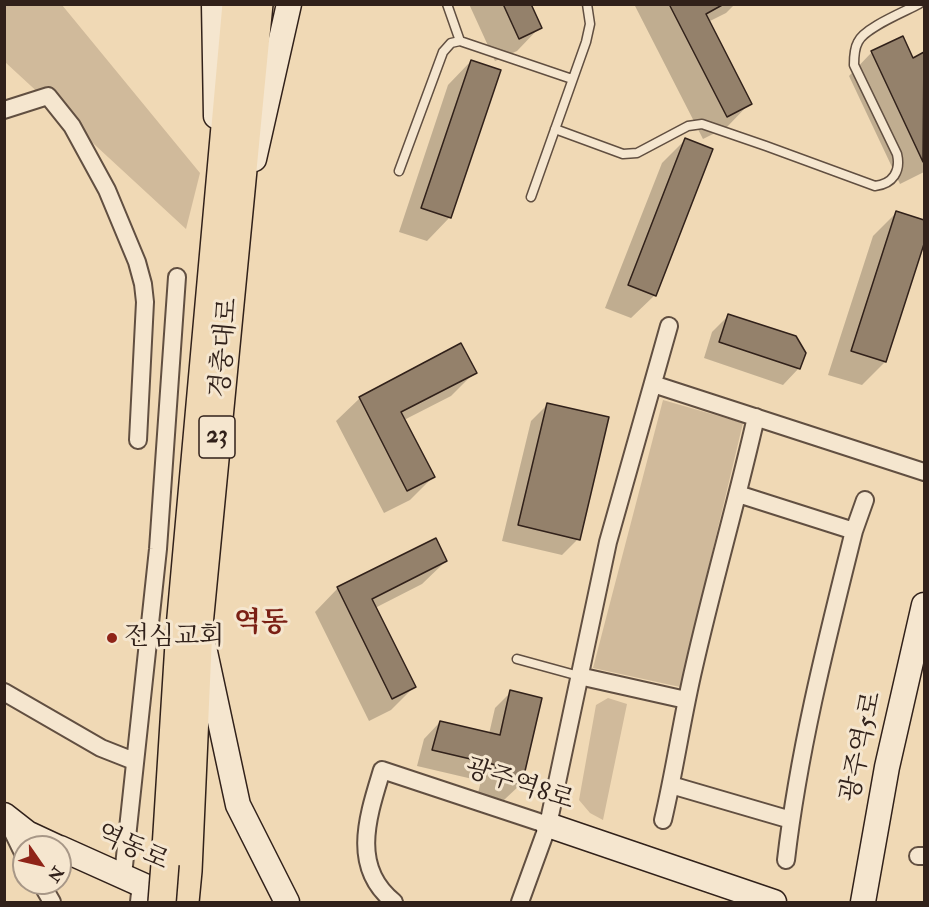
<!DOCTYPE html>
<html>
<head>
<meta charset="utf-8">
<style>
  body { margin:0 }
  #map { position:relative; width:929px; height:907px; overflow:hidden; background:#f0d9b5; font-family:"IM FELL Double Pica",serif }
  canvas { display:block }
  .frame { position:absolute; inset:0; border:6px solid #31211a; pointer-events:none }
  .north { position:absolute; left:12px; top:835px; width:60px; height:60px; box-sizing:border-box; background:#f5e6cf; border:2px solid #a79787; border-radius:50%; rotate:124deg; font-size:16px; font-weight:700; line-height:24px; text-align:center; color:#31211a }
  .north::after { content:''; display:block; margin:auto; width:21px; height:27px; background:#8f2418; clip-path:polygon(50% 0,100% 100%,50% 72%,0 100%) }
</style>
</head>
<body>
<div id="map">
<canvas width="929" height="907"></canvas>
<div class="frame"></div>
<div class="north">N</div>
</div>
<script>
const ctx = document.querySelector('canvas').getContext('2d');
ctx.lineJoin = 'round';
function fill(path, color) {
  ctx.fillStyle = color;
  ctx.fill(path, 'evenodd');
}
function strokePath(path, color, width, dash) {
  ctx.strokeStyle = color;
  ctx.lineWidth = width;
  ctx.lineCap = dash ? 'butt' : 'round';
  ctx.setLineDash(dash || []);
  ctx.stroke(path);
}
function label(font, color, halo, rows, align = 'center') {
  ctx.font = font + ' "IM FELL Double Pica","Noto Serif KR",serif';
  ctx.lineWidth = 6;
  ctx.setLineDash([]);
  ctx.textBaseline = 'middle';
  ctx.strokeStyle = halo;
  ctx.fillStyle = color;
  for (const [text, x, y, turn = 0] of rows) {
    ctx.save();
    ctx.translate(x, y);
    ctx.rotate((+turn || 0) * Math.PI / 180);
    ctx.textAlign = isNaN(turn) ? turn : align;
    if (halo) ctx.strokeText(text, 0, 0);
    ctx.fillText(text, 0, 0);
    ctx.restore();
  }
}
fill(new Path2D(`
  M4,5H62L200,173L186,229L5,62Z
  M663,400L743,423L680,687L593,668Z
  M608,698L627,704L603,820L590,813L579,800L596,705Z`), '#d0ba9b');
fill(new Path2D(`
  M469,4H530L540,27L517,51L495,61Z
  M634,4H735L726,13L708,22L750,103L727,127L703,139Z
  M872,52L912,60L924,54V172L900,184L849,76Z
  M471,61L450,217L427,241L399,232L448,85Z
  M685,140L655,295L631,318L605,308L662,163Z
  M896,213L924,222V239L885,362L862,385L828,375L873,236Z
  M729,315L799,368L783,385L704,358L712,332Z
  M475,372L451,396L404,420L433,477L410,500L384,513L336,421L360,398Z
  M547,405L578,539L562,555L502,541L531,421Z
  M446,561L422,584L375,608L414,687L391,710L369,721L315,612L338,588Z
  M511,692L521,784L504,800L478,793L481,781L417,766L424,739L440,722L489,734L495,708Z`), '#0003');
const building = new Path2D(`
  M503,4H531L542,28L519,39Z
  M669,4H724L706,14L752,104L727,117Z
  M903,36L913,58L924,52L923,162L871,51Z
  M471,60L501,70L451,218L421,208Z
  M685,138L713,149L656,296L628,285Z
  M896,211L924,220V244L886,362L851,351Z
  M728,314L796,336L806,353L800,369L719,342Z
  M461,343L477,373L401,412L435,477L407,491L359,397Z
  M547,403L609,417L580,540L518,525Z
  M436,538L447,561L372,599L416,687L392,699L337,587Z
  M510,690L542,698L522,784L493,777L496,765L432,750L440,721L500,735Z`);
fill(building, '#94816b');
strokePath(building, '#31211a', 1.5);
const lane = new Path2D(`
  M447,4L460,41
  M555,129L623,154L637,153L688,126L702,124L766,146L875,186C893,184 901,171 897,154L854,65C854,58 854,49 858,42C864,28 904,12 919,4
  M399,171L443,52L451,43L460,41L572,79
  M531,197L586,42L590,24L587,4
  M517,659L579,676`);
const street = new Path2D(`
  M4,110L48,96L72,126L107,190L137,262L143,284L145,302L138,440
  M653,384L924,472
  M738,494L854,531
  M579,676L686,700
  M4,692L101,748L134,761
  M671,785L791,820
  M7,820L24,855
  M663,820C675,769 682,718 694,667C713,583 737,501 756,417
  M918,856H924
  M786,860C799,748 827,639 854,531L865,500
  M123,875L158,549L177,277
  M41,883L52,902
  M139,902L141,884
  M394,902C350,867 368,816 382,770L548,825
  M520,902L548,825L608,542L669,326`);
const secondary = new Path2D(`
  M214,4L216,116
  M254,159L289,4
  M204,647L238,805L287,902
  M4,815L27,833L57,847
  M548,825L774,902
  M60,848L178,901
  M863,902L887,767L924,605`);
const primary = new Path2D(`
  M165,864L180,628L236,4
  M185,902L188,871L199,625L259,4`);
strokePath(lane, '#614f41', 11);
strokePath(street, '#614f41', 20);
strokePath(secondary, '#31211a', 27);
strokePath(primary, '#31211a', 30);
strokePath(lane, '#f5e6cf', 8);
strokePath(street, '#f5e6cf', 16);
strokePath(secondary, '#f5e6cf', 24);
strokePath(primary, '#f0d9b5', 27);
const primaryBridge = new Path2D(`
  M162,902L165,864`);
strokePath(primaryBridge, '#31211a', 30, []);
strokePath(primaryBridge, '#f0d9b5', 27);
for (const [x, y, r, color] of [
  [112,638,6,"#8f2418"]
]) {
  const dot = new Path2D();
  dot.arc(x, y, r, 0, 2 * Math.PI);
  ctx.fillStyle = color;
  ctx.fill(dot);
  strokePath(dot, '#f5e6cf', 2);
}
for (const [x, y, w] of [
  [217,437,36]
]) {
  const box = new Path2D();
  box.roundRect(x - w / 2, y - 21, w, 42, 4.5);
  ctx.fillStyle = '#f5e6cf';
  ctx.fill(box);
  strokePath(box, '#31211a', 1.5);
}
label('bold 24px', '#31211a', null, [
  ["23",217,437]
]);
label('26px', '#31211a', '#f5e6cf', [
  ["경충대로",226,348,-85],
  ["광주역5로",863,747,-78],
  ["광주역8로",519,786,18],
  ["역동로",132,849,24]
]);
label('26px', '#31211a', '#f5e6cf', [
  ["전심교회",124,638]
], 'left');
label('bold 28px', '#7a1f14', '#f5e6cf', [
  ["역동",261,625]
]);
</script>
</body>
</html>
